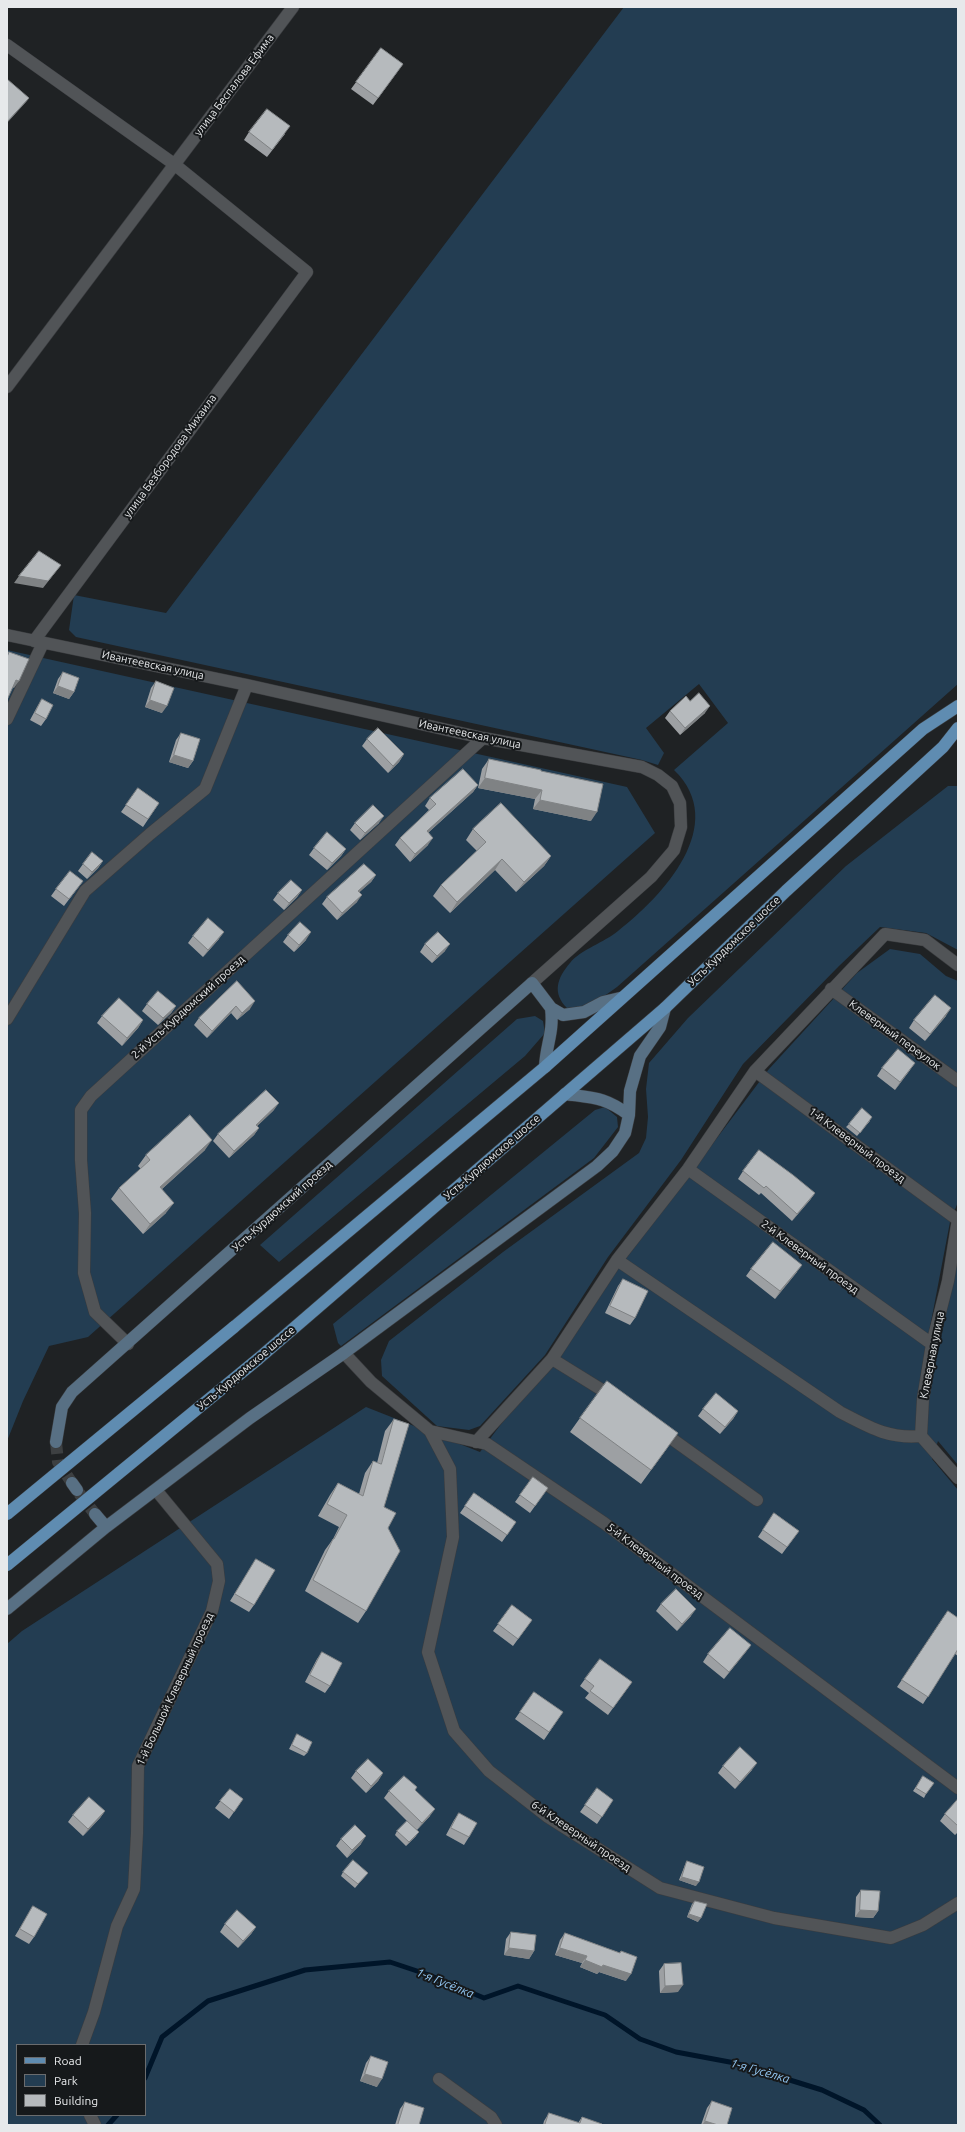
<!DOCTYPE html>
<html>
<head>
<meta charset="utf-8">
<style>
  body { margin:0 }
  #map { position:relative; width:965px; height:2132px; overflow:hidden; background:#1f2224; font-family:Ubuntu,sans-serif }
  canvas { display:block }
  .frame { position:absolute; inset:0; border:8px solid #e7e9eb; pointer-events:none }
  .legend { position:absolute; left:16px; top:2044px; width:130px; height:72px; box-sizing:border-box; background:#16191b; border:1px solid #6a6c6e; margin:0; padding:5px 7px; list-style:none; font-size:12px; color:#e7e9eb }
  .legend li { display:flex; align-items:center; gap:8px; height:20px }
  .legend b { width:20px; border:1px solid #6a6c6e }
</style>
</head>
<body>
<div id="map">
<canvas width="965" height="2132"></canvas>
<div class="frame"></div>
<ul class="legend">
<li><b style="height:5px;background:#5f8cb1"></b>Road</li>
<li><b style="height:11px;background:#233d52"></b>Park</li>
<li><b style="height:11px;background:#b6babd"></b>Building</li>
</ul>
</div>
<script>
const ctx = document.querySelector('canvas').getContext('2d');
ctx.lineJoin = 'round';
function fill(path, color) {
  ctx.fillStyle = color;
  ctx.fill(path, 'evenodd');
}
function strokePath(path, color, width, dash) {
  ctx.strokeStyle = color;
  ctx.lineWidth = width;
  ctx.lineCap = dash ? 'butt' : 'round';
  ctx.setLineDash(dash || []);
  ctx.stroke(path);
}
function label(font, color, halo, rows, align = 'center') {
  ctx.font = font + ' Ubuntu,sans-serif';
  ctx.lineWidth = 4;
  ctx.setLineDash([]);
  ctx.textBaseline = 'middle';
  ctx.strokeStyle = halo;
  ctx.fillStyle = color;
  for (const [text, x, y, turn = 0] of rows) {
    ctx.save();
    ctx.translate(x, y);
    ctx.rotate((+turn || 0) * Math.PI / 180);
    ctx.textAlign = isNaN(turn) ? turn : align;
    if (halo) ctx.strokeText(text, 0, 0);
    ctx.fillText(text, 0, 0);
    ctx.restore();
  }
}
fill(new Path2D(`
  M624,7H958V684L617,987C601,999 587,1008 567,1008C552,993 557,978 570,963C580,950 605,942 618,931C663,896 730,824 674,770L728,723L699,684L646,728L664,753L658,765L642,760L76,637L69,630L74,595L166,613Z
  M7,650L627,787L655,833L88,1337L49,1346L23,1401L7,1441Z
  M948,786H958V950L926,933L880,927L839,966L743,1064L681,1160L608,1257L545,1355L480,1426L469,1430L437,1426L382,1376L381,1360L389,1341L503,1252L639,1153L646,1138L648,1117L646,1089L649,1063L688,1018L846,866Z
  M890,949L920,954L946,976L958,981V1202L950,1222L927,1343L939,1348L958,1255V1465L938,1441L932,1459L958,1490V2125H7V1644L22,1631L366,1407L480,1452L769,1069L857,973ZM17,2045H145V2115H17Z
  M535,1016L543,1021L545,1033L525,1056L279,1262L260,1245L517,1019Z
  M605,1107L617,1117L618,1127L594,1158L341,1346L338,1343L333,1324L595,1110Z`), '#233d52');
strokePath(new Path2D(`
  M145,2078L162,2037L208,2001L305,1970L390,1962L429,1975L484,1998L518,1986L605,2015L640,2039L676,2052L735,2063L822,2090L864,2110L880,2125
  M108,2125L117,2115`), '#001529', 5);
strokePath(new Path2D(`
  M56,1442L58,1462L72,1483
  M79,1493L95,1514`), '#3d4042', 12, [12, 6]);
const street = new Path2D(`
  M7,45L174,164L307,272L34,641
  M7,387L293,7
  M7,635L247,685L483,738L642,767L658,775L672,786L680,803L681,827L674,850L651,877L532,983
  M7,719L43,643
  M831,989L958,1081
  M7,1019L85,891L150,834L205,789L247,685
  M755,1071L958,1220
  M688,1169L932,1344
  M958,1219L948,1281L932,1344L923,1399L921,1436L958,1478
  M617,1260L840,1412C869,1427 888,1439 921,1436
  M128,1344L95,1312L84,1273L85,1213L81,1160V1110L91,1096L483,738
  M344,1353L371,1382L430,1431L487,1444L604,1523L958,1788
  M552,1359L615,1398
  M430,1431L450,1469L453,1537L428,1652L454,1731L489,1771L548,1817L660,1888L774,1918L891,1938L923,1925L958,1903
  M661,1431L757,1500
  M476,1442L552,1359L617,1260L688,1169L755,1071L885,934L925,940L958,965
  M82,2045L94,2012L117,1926L134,1889L137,1833L138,1766L212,1611L219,1581L217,1564L156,1490
  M439,2079L491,2117L496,2125
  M90,2115L95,2125`);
const secondary = new Path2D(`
  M545,1067C546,1044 554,1033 551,1008
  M565,1094C594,1098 605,1097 629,1115
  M56,1442L62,1407L72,1392L532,983L551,1008L563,1015L584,1012L603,1002L620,998
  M72,1483L77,1490
  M95,1514L106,1527
  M7,1609L106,1527L250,1418L344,1353L597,1166L613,1151L625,1133L629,1115L630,1091L640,1056L660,1027L665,1008`);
const primary = new Path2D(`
  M234,1327L545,1067L923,729L958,706
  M258,1359L665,1008L786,891L943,747L958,728`);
strokePath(street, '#3a3c3f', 13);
strokePath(secondary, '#3a3c3f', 13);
strokePath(primary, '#3a3c3f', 13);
strokePath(street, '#515457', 12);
strokePath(secondary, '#587084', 12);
strokePath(primary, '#5f8cb1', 12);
const primaryBridge = new Path2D(`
  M7,1514L234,1327
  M7,1565L258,1359`);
strokePath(primaryBridge, '#3a3c3f', 13, []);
strokePath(primaryBridge, '#5f8cb1', 12);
fill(new Path2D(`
  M381,48L403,64L373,105L351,89Z
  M249,132L285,134L267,157L244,140Z
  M63,672L74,692L69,699L53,693L58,679Z
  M156,681L162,713L145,707L151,688Z
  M42,699L46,719L41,726L30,720L37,707Z
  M690,701L705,713L680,735L665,718L670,711Z
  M181,733L193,761L188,768L169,762L176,740Z
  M367,739L404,754L399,762L388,773L362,746Z
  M489,759L541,771L591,821L533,809L535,799L478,788L482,769Z
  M478,785L473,792L429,832L428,845L410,862L395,845L400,838L429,810L425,806L430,798Z
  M138,788L159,803L143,827L121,812Z
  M355,823H379L360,840L350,830Z
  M473,829L551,856L544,866L516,892L495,870L450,913L433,896L441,885L477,851L466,840Z
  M314,848L346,849L341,856L327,870L309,855Z
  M103,861L98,868L87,879L78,871L83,864Z
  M376,875L371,882L359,892L357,902L337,920L322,904L327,897Z
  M83,881L64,906L51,896L56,889Z
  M302,890L297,897L284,910L273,900L278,893Z
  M288,935L306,940L294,952L283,942Z
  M193,936L219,939L203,957L188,943Z
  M425,944L445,951L432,963L420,952Z
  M237,981L250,1009L237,1020L231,1013L207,1038L194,1025L199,1018Z
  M147,1004L176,1006L171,1013L158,1025L142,1011Z
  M102,1016L143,1020L138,1028L122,1046L97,1023Z
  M946,1016L925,1041L909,1028L914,1020Z
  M882,1068L910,1070L895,1090L877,1076Z
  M274,1110L257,1126L259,1128L254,1135L229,1158L213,1141L218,1134Z
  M870,1121L857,1136L846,1127L849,1124Z
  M205,1150L162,1189L166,1213L143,1234L111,1199L119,1188L141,1169L138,1166L146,1155Z
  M743,1171L815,1193L810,1200L792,1221L761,1193L759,1195L738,1179Z
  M751,1269L797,1272L775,1299L746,1276Z
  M623,1279L635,1318L630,1325L605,1313L618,1286Z
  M703,1409L738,1411L733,1419L720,1434L698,1416Z
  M580,1418L668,1447L641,1484L570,1432Z
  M394,1419L384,1507L388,1528L366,1611L358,1623L305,1591L325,1550L333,1539L339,1527L318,1516L330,1495L338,1483L359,1494L365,1473L373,1461L377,1463L385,1431Z
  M533,1477L548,1488L530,1513L515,1502Z
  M474,1493L516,1522L502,1542L460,1513Z
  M774,1513L799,1531L782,1554L758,1537Z
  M256,1559L254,1605L249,1612L230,1601Z
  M661,1604L691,1616L677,1631L656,1611Z
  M512,1605L532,1620L513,1646L493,1631Z
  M948,1611L958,1618V1656L955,1654L923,1704L897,1687Z
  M751,1645L724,1679L703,1662L708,1654Z
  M322,1652L330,1686L325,1693L305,1682L317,1659Z
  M585,1679L632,1682L608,1715L585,1698L589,1693L580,1686Z
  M534,1692L563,1712L544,1740L515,1719Z
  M297,1734L307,1753L304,1756L289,1749Z
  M723,1766L752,1770L735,1789L718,1773Z
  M356,1771L383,1773L378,1781L366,1793L351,1778Z
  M923,1776L926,1794L924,1798L913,1791Z
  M230,1789L243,1799L229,1819L215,1808Z
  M415,1790L430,1816L417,1830L416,1836L406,1846L395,1835L397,1831L407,1821L384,1798L389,1791Z
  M958,1799V1832L955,1835L940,1821L945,1814Z
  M613,1800L597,1824L580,1812L585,1805Z
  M105,1811L100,1818L83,1836L68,1822L73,1815Z
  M459,1813L469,1837L464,1845L446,1835L454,1820Z
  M341,1839L361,1844L347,1858L336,1846Z
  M687,1861L696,1886L679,1880L685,1865Z
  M343,1872L368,1873L355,1888L341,1876Z
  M861,1890L878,1911L873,1918L855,1917L856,1897Z
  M695,1901L698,1922L687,1917L692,1904Z
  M33,1906L34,1937L29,1944L15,1936Z
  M225,1924L256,1927L251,1934L238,1948L220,1932Z
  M511,1932L534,1951L529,1959L504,1955L506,1939Z
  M565,1933L620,1953L621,1951L626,1981L599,1972L597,1974L580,1967L582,1963L555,1955L560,1940Z
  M664,1964L678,1992L660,1993L659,1971Z
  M371,2056L377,2087L360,2081L366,2063Z
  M712,2101L727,2125H701L707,2108Z
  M405,2102L419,2125H395L400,2109Z
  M549,2113L578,2123L582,2117L602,2125H543L544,2121Z`), '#9da0a3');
fill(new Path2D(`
  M29,98L26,102L7,123V122Z
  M61,565L43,588L14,583L19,576Z
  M16,680L19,681L14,688L11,687Z
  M58,686L74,692L69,699L53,693Z
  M150,700L167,706L162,713L145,707Z
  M710,706L705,713L680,735L685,728Z
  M404,754L399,762L388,773L393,766Z
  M174,755L193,761L188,768L169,762Z
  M485,778L542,790L535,799L478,788Z
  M478,785L473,792L422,838L427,831Z
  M540,800L597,812L591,821L533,809Z
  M384,816L379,823L360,840L365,833Z
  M433,838L428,845L410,862L415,854Z
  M346,849L341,856L327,870L332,863Z
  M551,856L544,866L516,892L524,882Z
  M502,859L495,870L450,913L457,902Z
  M103,861L98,868L87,879L92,872Z
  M376,875L371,882L353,898L358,891Z
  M302,890L297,897L284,910L289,903Z
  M362,895L357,902L337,920L342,913Z
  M224,932L219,939L203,957L208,950Z
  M311,932L306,940L294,952L299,945Z
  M450,944L445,951L432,963L437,956Z
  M255,1001L250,1009L237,1020L242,1013Z
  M176,1006L171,1013L158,1025L163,1018Z
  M236,1006L231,1013L207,1038L212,1031Z
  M951,1008L946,1016L925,1041L930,1034Z
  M143,1020L138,1028L122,1046L127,1038Z
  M915,1063L910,1070L895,1090L900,1082Z
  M279,1103L274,1110L251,1132L256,1125Z
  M259,1128L254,1135L229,1158L234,1151Z
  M212,1140L205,1150L153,1197L160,1187Z
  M815,1193L810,1200L792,1221L797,1214Z
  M174,1203L166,1213L143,1234L150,1224Z
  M802,1265L797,1272L775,1299L780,1291Z
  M738,1411L733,1419L720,1434L725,1427Z
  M696,1609L691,1616L677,1631L682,1624Z
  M751,1645L746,1652L724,1679L729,1672Z
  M757,1763L752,1770L735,1789L740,1782Z
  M383,1773L378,1781L366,1793L371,1786Z
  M435,1809L430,1816L417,1830L422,1823Z
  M105,1811L100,1818L83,1836L88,1829Z
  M419,1832L416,1836L406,1846L409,1842Z
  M366,1836L361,1844L347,1858L352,1850Z
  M682,1877L699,1882L696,1886L679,1880Z
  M860,1910L878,1911L873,1918L855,1917Z
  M689,1914L701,1918L698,1922L687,1917Z
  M256,1927L251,1934L238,1948L243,1941Z
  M509,1948L534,1951L529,1959L504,1955Z
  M560,1948L587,1956L582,1963L555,1955Z
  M585,1960L603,1965L631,1974L626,1981L599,1972L597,1974L580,1967Z
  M683,1985L678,1992L660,1993L665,1986Z
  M365,2074L382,2079L377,2087L360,2081Z
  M705,2121L718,2125H702Z`), '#7f8284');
const building = new Path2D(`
  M381,48L403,64L378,98L356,82Z
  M7,79L29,98L7,122Z
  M267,109L290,126L272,150L249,132Z
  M39,551L61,565L48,581L19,576Z
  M9,652L29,659L19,681L16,680L7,700V658Z
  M63,672L79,678L74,692L58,686Z
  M156,681L174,688L167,706L150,700Z
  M699,693L710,706L685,728L670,711L686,696L690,701Z
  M42,699L53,705L46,719L35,713Z
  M378,728L404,754L393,766L367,739Z
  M181,733L200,739L193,761L174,755Z
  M489,759L541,770V771L603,784L597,812L540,800L542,790L485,778Z
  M463,769L478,785L427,831L433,838L415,854L400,838L436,804L430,798Z
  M138,788L159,803L148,819L126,805Z
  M501,803L551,856L524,882L502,859L457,902L441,885L486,842L473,829Z
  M373,805L384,816L365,833L355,823Z
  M327,832L346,849L332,863L314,848Z
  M92,852L103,861L92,872L83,864Z
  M364,864L376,875L358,891L362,895L342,913L327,897Z
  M70,871L83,881L69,899L56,889Z
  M291,880L302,890L289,903L278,893Z
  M208,918L224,932L208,950L193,936Z
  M300,922L311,932L299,945L288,935Z
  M438,932L450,944L437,956L425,944Z
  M237,981L255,1001L242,1013L236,1006L212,1031L199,1018Z
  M158,991L176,1006L163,1018L147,1004Z
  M935,995L951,1008L930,1034L914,1020Z
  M119,998L143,1020L127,1038L102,1016Z
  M898,1049L915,1063L900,1082L882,1068Z
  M266,1090L279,1103L256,1125L259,1128L234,1151L218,1134Z
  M862,1108L872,1117L860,1133L849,1124Z
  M190,1115L212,1140L160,1187L174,1203L150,1224L119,1188L150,1160L146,1155Z
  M759,1150L793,1175L815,1193L797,1214L766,1186L764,1188L743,1171Z
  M773,1242L802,1265L780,1291L751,1269Z
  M623,1279L648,1291L635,1318L610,1306Z
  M607,1381L678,1433L651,1470L580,1418Z
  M716,1393L738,1411L725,1427L703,1409Z
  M394,1419L409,1424L384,1507L396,1513L388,1528L400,1551L366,1611L313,1580L333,1539H334L347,1515L327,1504L338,1483L363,1496L373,1461L381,1464Z
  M533,1477L548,1488L535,1506L520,1495Z
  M474,1493L516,1522L507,1535L465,1506Z
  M774,1513L799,1531L787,1547L763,1530Z
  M256,1559L275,1570L254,1605L235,1594Z
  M676,1589L696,1609L682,1624L661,1604Z
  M512,1605L532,1620L518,1639L498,1624Z
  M948,1611L958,1618V1649L928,1697L902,1680Z
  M730,1628L751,1645L729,1672L708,1654Z
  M322,1652L342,1663L330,1686L310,1675Z
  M600,1659L632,1682L613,1708L590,1691L594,1686L585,1679Z
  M534,1692L563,1712L549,1732L520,1712Z
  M297,1734L312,1742L307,1753L292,1745Z
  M740,1747L757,1763L740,1782L723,1766Z
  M368,1759L383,1773L371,1786L356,1771Z
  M404,1776L417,1787L415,1790L435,1809L422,1823L389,1791Z
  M923,1776L934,1783L926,1794L916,1788Z
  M597,1788L613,1800L602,1817L585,1805Z
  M230,1789L243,1799L234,1812L220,1801Z
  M89,1797L105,1811L88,1829L73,1815Z
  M958,1799V1826L945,1814Z
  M459,1813L477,1823L469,1837L451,1828Z
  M407,1821L419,1832L409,1842L397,1831Z
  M355,1825L366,1836L352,1850L341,1839Z
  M353,1860L368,1873L358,1884L343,1872Z
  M687,1861L704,1867L699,1882L682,1877Z
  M861,1890L880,1891L878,1911L860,1910Z
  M695,1901L707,1904L701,1918L689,1914Z
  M33,1906L47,1914L34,1937L20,1929Z
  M237,1910L256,1927L243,1941L225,1924Z
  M511,1932L536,1935L534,1951L509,1948Z
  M565,1933L620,1953L621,1951L637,1957L631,1974L603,1965L602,1967L585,1960L587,1956L560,1948Z
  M681,1963L683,1985L665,1986L664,1964Z
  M371,2056L388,2062L382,2079L365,2074Z
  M712,2101L732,2108L727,2125H718L705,2121Z
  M405,2102L424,2108L419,2125H398Z
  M549,2113L580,2123L582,2117L602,2124V2125H545Z`);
fill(building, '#b6babd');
strokePath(building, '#7f8284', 1);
label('11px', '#e7e9eb', '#16191b', [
  ["улица Беспалова Ефима",234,85,-53],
  ["улица Безбородова Михаила",170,456,-54],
  ["Ивантеевская улица",153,665,12],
  ["Ивантеевская улица",470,734,12],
  ["Усть-Курдюмское шоссе",734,941,-44],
  ["2-й Усть-Курдюмский проезд",188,1007,-42],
  ["Клеверный переулок",895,1035,36],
  ["1-й Клеверный проезд",857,1145,37],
  ["Усть-Курдюмское шоссе",492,1157,-41],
  ["Усть-Курдюмский проезд",282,1206,-42],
  ["2-й Клеверный проезд",810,1257,36],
  ["Клеверная улица",932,1355,-79],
  ["Усть-Курдюмское шоссе",246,1368,-40],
  ["5-й Клеверный проезд",655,1561,37],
  ["1-й Большой Клеверный проезд",175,1689,-65],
  ["6-й Клеверный проезд",581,1836,34]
]);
label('italic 12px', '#94c9f5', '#16191b', [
  ["1-я Гусёлка",445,1983,22],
  ["1-я Гусёлка",760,2071,16]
]);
</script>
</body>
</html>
